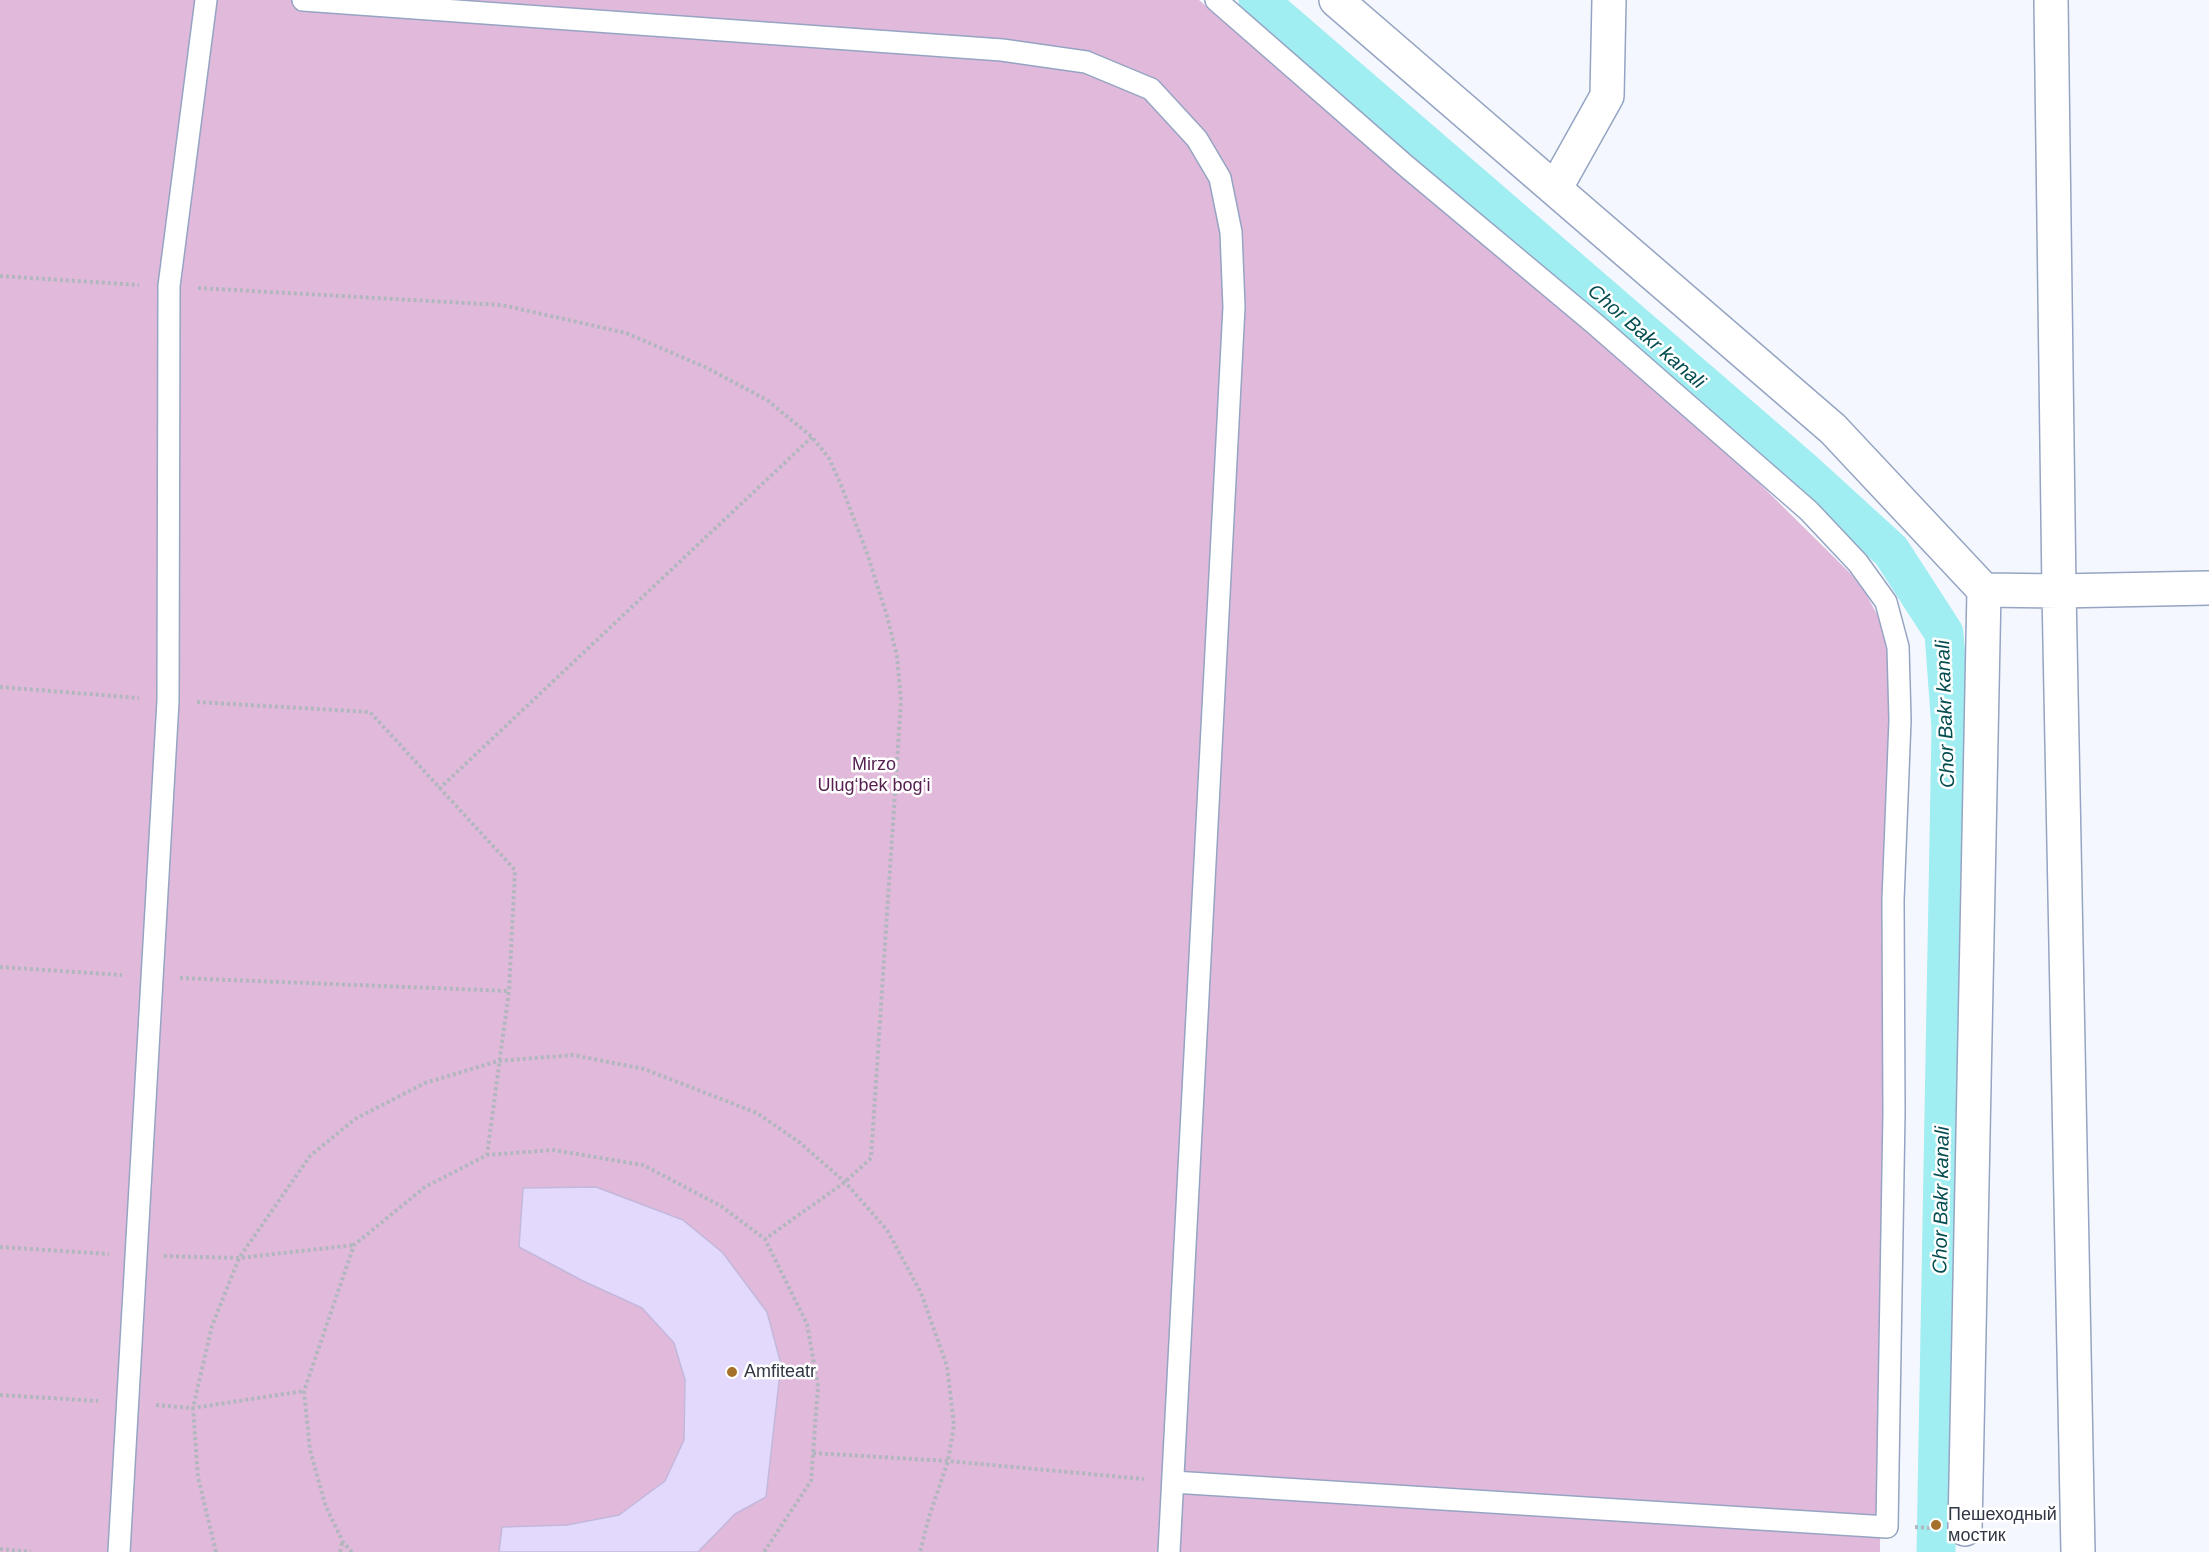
<!DOCTYPE html>
<html>
<head>
<meta charset="utf-8">
<style>
  body { margin:0 }
  canvas { display:block; background:#f4f8fe }
</style>
</head>
<body>
<canvas width="2209" height="1552"></canvas>
<script>
const ctx = document.querySelector('canvas').getContext('2d');
ctx.lineJoin = 'round';
function fill(path, color) {
  ctx.fillStyle = color;
  ctx.fill(path, 'evenodd');
}
function strokePath(path, color, width, dash) {
  ctx.strokeStyle = color;
  ctx.lineWidth = width;
  ctx.lineCap = dash ? 'butt' : 'round';
  ctx.setLineDash(dash || []);
  ctx.stroke(path);
}
function label(font, color, halo, rows, align = 'center') {
  ctx.font = font + ' Arial,sans-serif';
  ctx.lineWidth = 5;
  ctx.setLineDash([]);
  ctx.textBaseline = 'middle';
  ctx.strokeStyle = halo;
  ctx.fillStyle = color;
  for (const [text, x, y, turn = 0] of rows) {
    ctx.save();
    ctx.translate(x, y);
    ctx.rotate((+turn || 0) * Math.PI / 180);
    ctx.textAlign = isNaN(turn) ? turn : align;
    if (halo) ctx.strokeText(text, 0, 0);
    ctx.fillText(text, 0, 0);
    ctx.restore();
  }
}
fill(new Path2D(`
  M0,0H1199L1396,170L1587,328L1759,483L1850,573L1865,592L1887,633L1891,716L1883,1077L1880,1552H0Z`), '#e1badb');
strokePath(new Path2D(`
  M1258,0L1800,468L1891,551L1944,633L1951,728L1936,1552`), '#a1eef2', 39);
const building = new Path2D(`
  M596,1187L683,1220L723,1253L767,1312L781,1364L766,1497L735,1514L698,1552H499L502,1527L567,1525L619,1515L665,1481L684,1440L685,1380L674,1343L642,1308L583,1281L519,1247L523,1188Z`);
fill(building, '#e3d9fc');
strokePath(building, '#c3b8db', 1.5);
const service = new Path2D(`
  M303,0L1002,50L1086,62L1151,89L1197,139L1220,178L1231,232L1234,307L1169,1552
  M1173,1482L1887,1527L1894,1113L1893,900L1900,720L1898,647L1886,602L1858,563L1809,511L1595,324L1406,166L1216,0
  M119,1552L168,701L169,286L206,0`);
const minor = new Path2D(`
  M1336,0L1833,429L1984,590L1965,1529
  M2051,0L2059,591L2078,1552
  M1555,189L1607,96L1609,0
  M1984,590L2059,591L2209,588`);
strokePath(service, '#96a4c3', 24);
strokePath(minor, '#96a4c3', 36);
strokePath(new Path2D(`
  M0,276L139,285
  M198,288L502,305L626,333L707,368L767,400L812,437L829,458L841,485L867,553L887,616L897,656L901,701L871,1158L845,1182L765,1239
  M0,687L139,698
  M197,702L370,712L515,870L509,991L487,1155
  M439,789L812,437
  M0,967L122,975
  M180,978L509,991
  M0,1247L109,1254
  M164,1256L239,1258L354,1245
  M0,1395L98,1401
  M156,1405L193,1408L304,1391
  M813,1453L948,1461L1144,1479
  M1915,1527L1931,1528
  M0,1549L31,1552
  M216,1552L198,1477L193,1408L212,1326L239,1258L310,1156L355,1119L425,1083L498,1061L573,1055L644,1069L757,1113L799,1142L845,1182L887,1230L921,1293L947,1366L954,1425L948,1461L929,1517L920,1552
  M340,1552L342,1543
  M352,1552L343,1542L326,1507L310,1450L304,1391L354,1245L425,1187L487,1155L553,1150L643,1165L721,1206L765,1239L807,1324L818,1386L811,1481L764,1552`), '#b2b7bf', 4, [3, 3]);
strokePath(service, '#fff', 21);
strokePath(minor, '#fff', 33);
for (const [x, y, r, color] of [
  [732,1372,6,"#a57029"],
  [1936,1525,6,"#a57029"]
]) {
  const dot = new Path2D();
  dot.arc(x, y, r, 0, 2 * Math.PI);
  ctx.fillStyle = color;
  ctx.fill(dot);
  strokePath(dot, '#fff', 2);
}
label('18px', '#561f50', '#fff', [
  ["Mirzo",874,765],
  ["Ulugʻbek bogʻi",874,786]
]);
label('18px', '#313744', '#fff', [
  ["Amfiteatr",744,1372],
  ["Пешеходный",1948,1515],
  ["мостик",1948,1536]
], 'left');
label('italic 20px', '#044d51', '#fff', [
  ["Chor Bakr kanali",1646,337,41],
  ["Chor Bakr kanali",1946,714,-92],
  ["Chor Bakr kanali",1942,1200,-89]
]);
</script>
</body>
</html>
